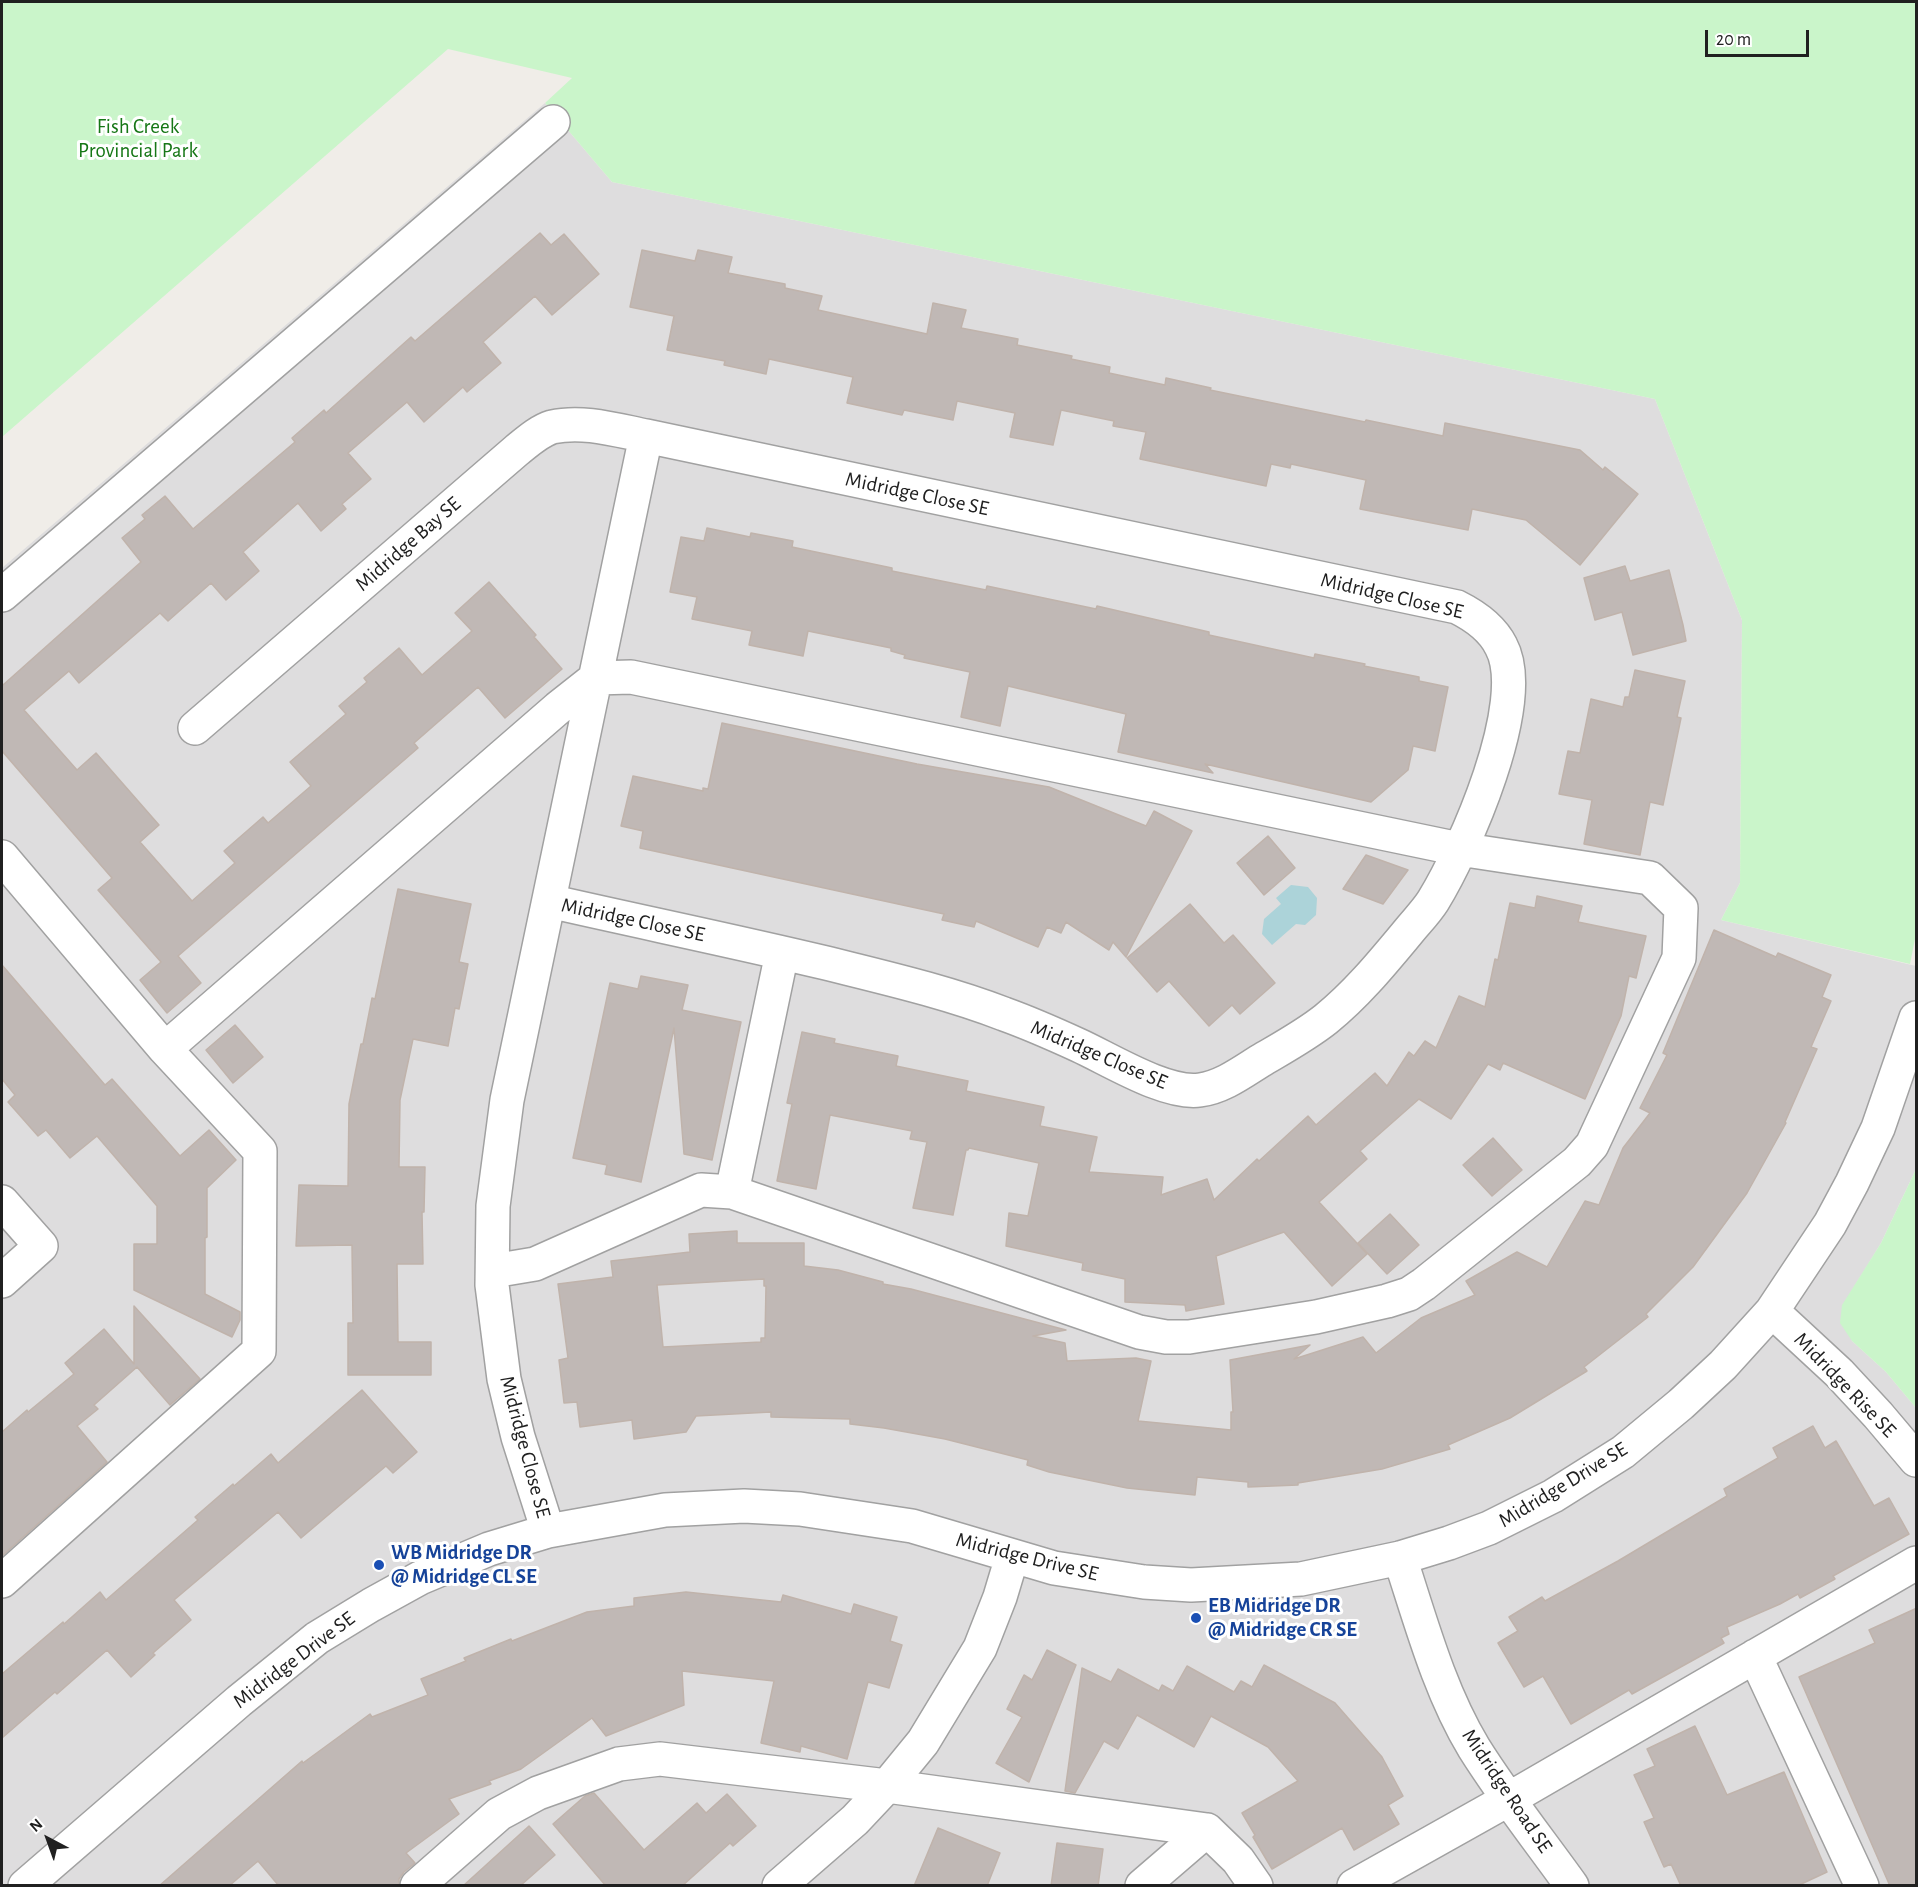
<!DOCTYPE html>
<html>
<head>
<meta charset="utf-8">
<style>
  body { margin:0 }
  #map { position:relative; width:1918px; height:1887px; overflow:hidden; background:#f0ede8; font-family:"Alegreya Sans",sans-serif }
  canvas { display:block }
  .frame { position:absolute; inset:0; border:3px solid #202020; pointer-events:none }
  .north { position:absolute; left:18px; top:1809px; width:60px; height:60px; -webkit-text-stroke:4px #fff; paint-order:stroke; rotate:319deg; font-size:16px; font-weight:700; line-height:24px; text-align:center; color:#202020 }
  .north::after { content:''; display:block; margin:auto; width:21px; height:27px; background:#202020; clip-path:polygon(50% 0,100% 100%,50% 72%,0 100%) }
  .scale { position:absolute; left:1705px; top:30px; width:104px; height:27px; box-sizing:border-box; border:3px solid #202020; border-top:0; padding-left:8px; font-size:18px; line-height:21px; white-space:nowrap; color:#202020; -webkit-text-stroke:4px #fff; paint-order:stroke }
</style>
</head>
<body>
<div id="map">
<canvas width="1918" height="1887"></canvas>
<div class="frame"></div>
<div class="north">N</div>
<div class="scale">20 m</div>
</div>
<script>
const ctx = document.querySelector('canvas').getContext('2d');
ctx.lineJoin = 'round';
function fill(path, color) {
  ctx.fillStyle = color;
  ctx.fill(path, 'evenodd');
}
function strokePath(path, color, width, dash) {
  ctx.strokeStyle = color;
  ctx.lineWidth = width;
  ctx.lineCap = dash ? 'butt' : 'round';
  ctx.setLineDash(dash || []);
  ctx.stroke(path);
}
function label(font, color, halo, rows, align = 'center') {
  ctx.font = font + ' "Alegreya Sans",sans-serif';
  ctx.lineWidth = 6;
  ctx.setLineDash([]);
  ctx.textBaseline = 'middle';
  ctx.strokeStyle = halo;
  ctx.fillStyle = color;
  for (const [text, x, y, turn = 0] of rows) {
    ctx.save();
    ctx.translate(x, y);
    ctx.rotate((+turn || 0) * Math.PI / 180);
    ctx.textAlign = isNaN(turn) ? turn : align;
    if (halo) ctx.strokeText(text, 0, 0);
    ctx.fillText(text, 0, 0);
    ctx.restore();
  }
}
fill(new Path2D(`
  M545,103L612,182L1655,399L1742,620L1740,883L1721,920L1916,966V1169L1881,1243L1843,1305L1852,1341L1886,1372L1916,1408V1885H2V568Z`), '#deddde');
fill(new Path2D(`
  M2,2H1916V934L1910,964L1721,920L1740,883L1742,620L1655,399L612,182L545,103L572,78L448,49L2,437Z
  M1916,1169V1408L1886,1372L1852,1341L1840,1323L1842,1305L1881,1243Z`), '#caf5ca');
fill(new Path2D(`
  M1291,885L1308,887L1317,898L1316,915L1305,925L1296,924L1272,945L1262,934L1264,919L1281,904L1276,898Z`), '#acd3d9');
const building = new Path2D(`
  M540,233L551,245L564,234L599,274L552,315L535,296L483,342L501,363L467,392L463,387L424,422L407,402L348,453L371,479L342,504L346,509L321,531L298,503L243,552L259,571L226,600L211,583L168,621L160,613L79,683L69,671L24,710L77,770L96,753L159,825L140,842L192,901L235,863L224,851L263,817L268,823L311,786L290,762L346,714L339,706L367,682L364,678L399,648L422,675L472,631L455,613L489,582L536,635L534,637L562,669L505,718L478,687L414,743L418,748L178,956L201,983L167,1013L140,980L161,962L98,890L112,878L2,751V683L3,685L141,562L122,538L145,519L142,515L165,496L193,529L295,442L292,438L324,410L326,413L411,337L415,341Z
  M642,250L695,261L698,250L732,257L728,273L785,284V288L822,296L818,310L927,334L933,303L966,310L961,328L1018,339L1017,345L1072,356L1071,359L1110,367L1109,373L1165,385L1166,378L1211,388L1210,390L1365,422L1366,420L1443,436L1445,423L1580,450L1603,470L1605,467L1638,494L1580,565L1526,520L1472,509L1468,530L1360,509L1366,480L1291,464L1290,468L1271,464L1266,486L1140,459L1146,432L1113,426L1114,421L1061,410L1053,445L1010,437L1015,413L957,401L953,420L904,410L902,415L847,403L853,377L769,359L766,374L724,365L725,361L667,350L674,316L630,307Z
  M707,528L750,537L751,533L793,541L792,547L892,568V571L986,590L987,586L1096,609L1097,606L1209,632V635L1314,658L1315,654L1365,664L1364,666L1419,677V681L1448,687L1435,751L1413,746L1408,770L1371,802L1205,764L1213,773L1118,752L1126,714L1008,686L1000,726L961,717L970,672L904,658L905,655L891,651V648L808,631L803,656L749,645L752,631L692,619L697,597L670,592L681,537L704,541Z
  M1625,566L1630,581L1669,570L1683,625L1686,641L1633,655L1622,612L1595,620L1584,578Z
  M1635,670L1685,681L1677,717L1681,718L1663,805L1650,802L1640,855L1584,844L1592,800L1559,794L1568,751L1580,753L1591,699L1623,707L1625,697H1629Z
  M722,723L917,764L1049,787L1146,826L1154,811L1192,831L1126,957L1113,942L1109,950L1066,922L1061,933L1047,927L1038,947L976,921L974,927L942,920L944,914L640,848L643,831L621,826L633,776L703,791V788L708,789Z
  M1268,836L1295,868L1264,895L1237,863Z
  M1366,855L1408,870L1383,904L1343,889Z
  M398,889L471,904L459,962L468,964L459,1009L455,1008L448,1046L413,1039L400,1100L399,1167H425L424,1212H422L423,1264H397L398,1342H431V1375H348V1323H353L352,1245L296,1246L299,1185L348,1186L349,1104L361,1044H363L372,998L375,999Z
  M1537,896L1582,906L1578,922L1646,936L1636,978L1629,976L1621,1016L1585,1099L1503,1063L1500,1070L1488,1064L1451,1119L1419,1099L1360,1151L1367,1159L1319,1202L1367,1254L1332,1286L1284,1232L1216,1256L1224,1304L1186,1311L1185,1305L1125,1302V1279L1082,1270L1083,1263L1006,1246L1009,1213L1028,1216L1039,1163L969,1148L968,1150H966L953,1215L913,1208L927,1142L910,1139L912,1131L830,1115L816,1189L777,1181L792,1104L787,1103L802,1032L835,1039L834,1043L898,1056L896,1066L968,1081L966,1091L1044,1107L1040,1126L1097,1137L1089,1172L1163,1177L1161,1195L1207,1179L1214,1200L1257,1159L1259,1161L1308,1116L1316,1125L1375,1073L1387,1086L1409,1052L1414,1056L1425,1041L1436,1048L1459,996L1485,1007L1495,959L1498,960L1510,903L1535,908Z
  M1190,904L1224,943L1233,935L1275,983L1240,1014L1232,1005L1209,1026L1169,981L1157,992L1127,958Z
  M1714,930L1776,957L1778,953L1831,975L1822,997L1831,1001L1811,1047L1817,1049L1785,1122L1786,1123L1747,1193L1693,1267L1646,1314L1648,1317L1584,1367L1587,1371L1510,1418L1448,1445L1450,1449L1382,1469L1298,1483V1485L1248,1487V1482L1197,1477L1195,1495L1127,1488L1049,1472L1027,1465L1028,1460L945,1439L884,1428L850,1424V1419L771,1417V1412L696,1416L686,1432L634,1439L632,1420L580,1427L577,1402L564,1403L559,1360L568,1358L558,1284L613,1277L611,1261L690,1252L689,1234L737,1231V1243H804V1266L838,1270L883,1282V1284L911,1289L1066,1330L1033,1336L1065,1343L1067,1361L1136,1358L1151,1361L1138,1421L1231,1430V1412H1233L1230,1360L1310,1345L1294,1359L1363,1337L1376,1353L1421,1318L1475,1295L1466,1281L1517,1252L1547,1267L1585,1201L1599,1205L1623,1148L1650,1113L1640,1108L1667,1055L1663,1053ZM764,1279V1286H766L765,1338H761V1342L663,1347L657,1285Z
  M2,965L105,1085L112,1079L180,1156L209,1130L236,1160L207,1188V1237L205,1238V1294L240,1312V1320L232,1337L134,1290V1244H157V1206L97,1136L70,1158L46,1130L38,1136L8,1102L15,1095L2,1079Z
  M641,976L688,985L682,1010L741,1022L712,1160L684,1154L674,1028L641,1182L605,1174L607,1165L573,1158L610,983L638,989Z
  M235,1025L263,1057L233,1083L206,1050Z
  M1493,1138L1522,1170L1492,1196L1463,1165Z
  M1390,1214L1419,1245L1387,1274L1358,1243Z
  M134,1306L200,1379L170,1405L137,1367L94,1405L98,1409L77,1426L107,1462L2,1556V1432L27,1410L28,1412L74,1374L65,1363L104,1329L134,1364Z
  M362,1390L417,1452L393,1473L386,1466L301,1538L278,1512L174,1600L191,1620L153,1653L155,1655L131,1677L107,1650L57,1694L55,1692L2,1738V1674L63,1622L64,1624L100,1592L106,1600L198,1520L195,1517L233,1484L234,1486L271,1454L278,1463Z
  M1813,1426L1825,1448L1836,1441L1874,1506L1889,1498L1909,1534L1833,1576L1835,1579L1800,1598L1798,1594L1780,1604L1727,1627L1729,1634L1721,1638L1724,1643L1632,1694L1629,1690L1571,1724L1543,1676L1524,1687L1498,1643L1518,1631L1509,1617L1542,1597L1545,1601L1618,1561L1727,1496L1724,1489L1778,1458L1773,1448Z
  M686,1592L781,1602L783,1595L851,1614L854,1604L897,1617L890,1641L902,1645L889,1688L868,1682L847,1759L801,1746L800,1752L761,1743L774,1681L682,1671L684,1705L606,1736L592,1718L521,1769L489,1781L491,1784L449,1799L459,1814L406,1853L415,1863L404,1872L399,1879V1886H279L258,1861L229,1886H159L302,1761L303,1763L370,1714L372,1717L428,1695L421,1679L466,1661L464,1658L511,1639L512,1641L587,1612L634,1606V1598Z
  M1917,1608V1886H1890L1799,1677L1875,1643L1869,1630Z
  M1047,1650L1076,1665L1029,1782L996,1763L1022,1717L1007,1709L1024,1675L1032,1680Z
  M1264,1665L1335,1703L1382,1757L1403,1796L1388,1805L1399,1824L1354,1850L1342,1828L1272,1869L1253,1837L1255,1835L1242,1813L1298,1781L1268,1747L1211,1716L1194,1747L1137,1715L1118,1749L1104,1741L1075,1793L1065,1791L1082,1668L1111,1682L1118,1669L1159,1691L1162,1685L1173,1691L1187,1666L1234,1692L1241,1681L1252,1687Z
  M1695,1726L1727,1795L1784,1772L1827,1872L1797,1886H1681L1671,1864L1664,1867L1644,1822L1654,1818L1634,1775L1655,1766L1647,1749Z
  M594,1793L644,1850L697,1803L706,1813L727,1794L756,1826L733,1846L730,1843L682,1886H606L553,1824L585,1796Z
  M529,1826L555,1855L520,1886H463Z
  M938,1828L1000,1853L987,1886H914Z
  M1057,1843L1103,1849L1098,1886H1051Z`);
fill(building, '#c0b8b5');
strokePath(building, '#c0b3ab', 1.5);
const minor = new Path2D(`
  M2,595L553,122
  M195,728L517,450C527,442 539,431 552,427C583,420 616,430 646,436L1457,607C1475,616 1492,628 1501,646C1531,701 1464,851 1433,901C1426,912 1416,922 1408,932C1383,962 1357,994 1326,1019C1306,1035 1282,1048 1260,1061C1241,1073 1222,1087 1200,1090C1166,1095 1109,1059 1078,1045C1054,1034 1029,1023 1004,1014C947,992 886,978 826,963C734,941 641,922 549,901
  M2,857L165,1049L260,1151L259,1351L2,1581
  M165,1049L558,708L596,678L631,677L1459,849L1650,878L1681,908L1679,958L1592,1145L1577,1162L1424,1284L1409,1294L1387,1301L1316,1317L1189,1337H1166L1139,1332L732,1192L701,1190L535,1264L493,1271
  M732,1192L782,953
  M2,1202L41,1246L2,1281
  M1772,1311L1839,1373L1878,1415L1916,1460
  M548,1531L518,1437L504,1379L492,1285L493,1206L507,1100L646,436
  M1400,1558C1421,1622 1439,1690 1474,1748C1504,1796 1539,1840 1572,1886
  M1755,1656L1862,1886
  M25,1886L239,1701L317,1638L371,1605L420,1578L489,1549L548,1531L665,1510L744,1506L800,1509L912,1526L1054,1568L1144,1582L1191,1585L1301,1579L1400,1558L1449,1543L1489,1528L1553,1496L1623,1452L1681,1404L1723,1365L1772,1311L1830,1224L1852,1183L1878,1128L1916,1018
  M417,1886L499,1814L538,1793L619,1764L660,1759L887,1786L1207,1830L1238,1860L1256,1886
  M779,1886L855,1820L887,1786L923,1742L980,1648L1000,1597L1012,1557
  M1142,1886L1207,1830
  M1354,1886L1509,1799L1916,1563`);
strokePath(minor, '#a1a1a1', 36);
strokePath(minor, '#fff', 33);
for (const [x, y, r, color] of [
  [379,1565,6,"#1a4fb4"],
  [1196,1618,6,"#1a4fb4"]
]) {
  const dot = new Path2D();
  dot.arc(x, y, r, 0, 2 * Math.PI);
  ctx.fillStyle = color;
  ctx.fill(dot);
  strokePath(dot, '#fff', 2);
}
label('21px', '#167716', '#fff', [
  ["Fish Creek",138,127],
  ["Provincial Park",138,151]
]);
label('21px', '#202020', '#fff', [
  ["Midridge Close SE",917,494,12],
  ["Midridge Bay SE",408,544,-41],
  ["Midridge Close SE",1392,596,13],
  ["Midridge Close SE",633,920,12],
  ["Midridge Close SE",1099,1055,23],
  ["Midridge Rise SE",1845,1385,46],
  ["Midridge Close SE",525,1447,75],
  ["Midridge Drive SE",1563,1485,-31],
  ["Midridge Drive SE",1027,1557,14],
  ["Midridge Drive SE",294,1660,-37],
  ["Midridge Road SE",1507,1791,56]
]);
label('bold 21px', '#164399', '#fff', [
  ["WB Midridge DR",391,1553],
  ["@ Midridge CL SE",391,1577],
  ["EB Midridge DR",1208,1606],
  ["@ Midridge CR SE",1208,1630]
], 'left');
</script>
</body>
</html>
